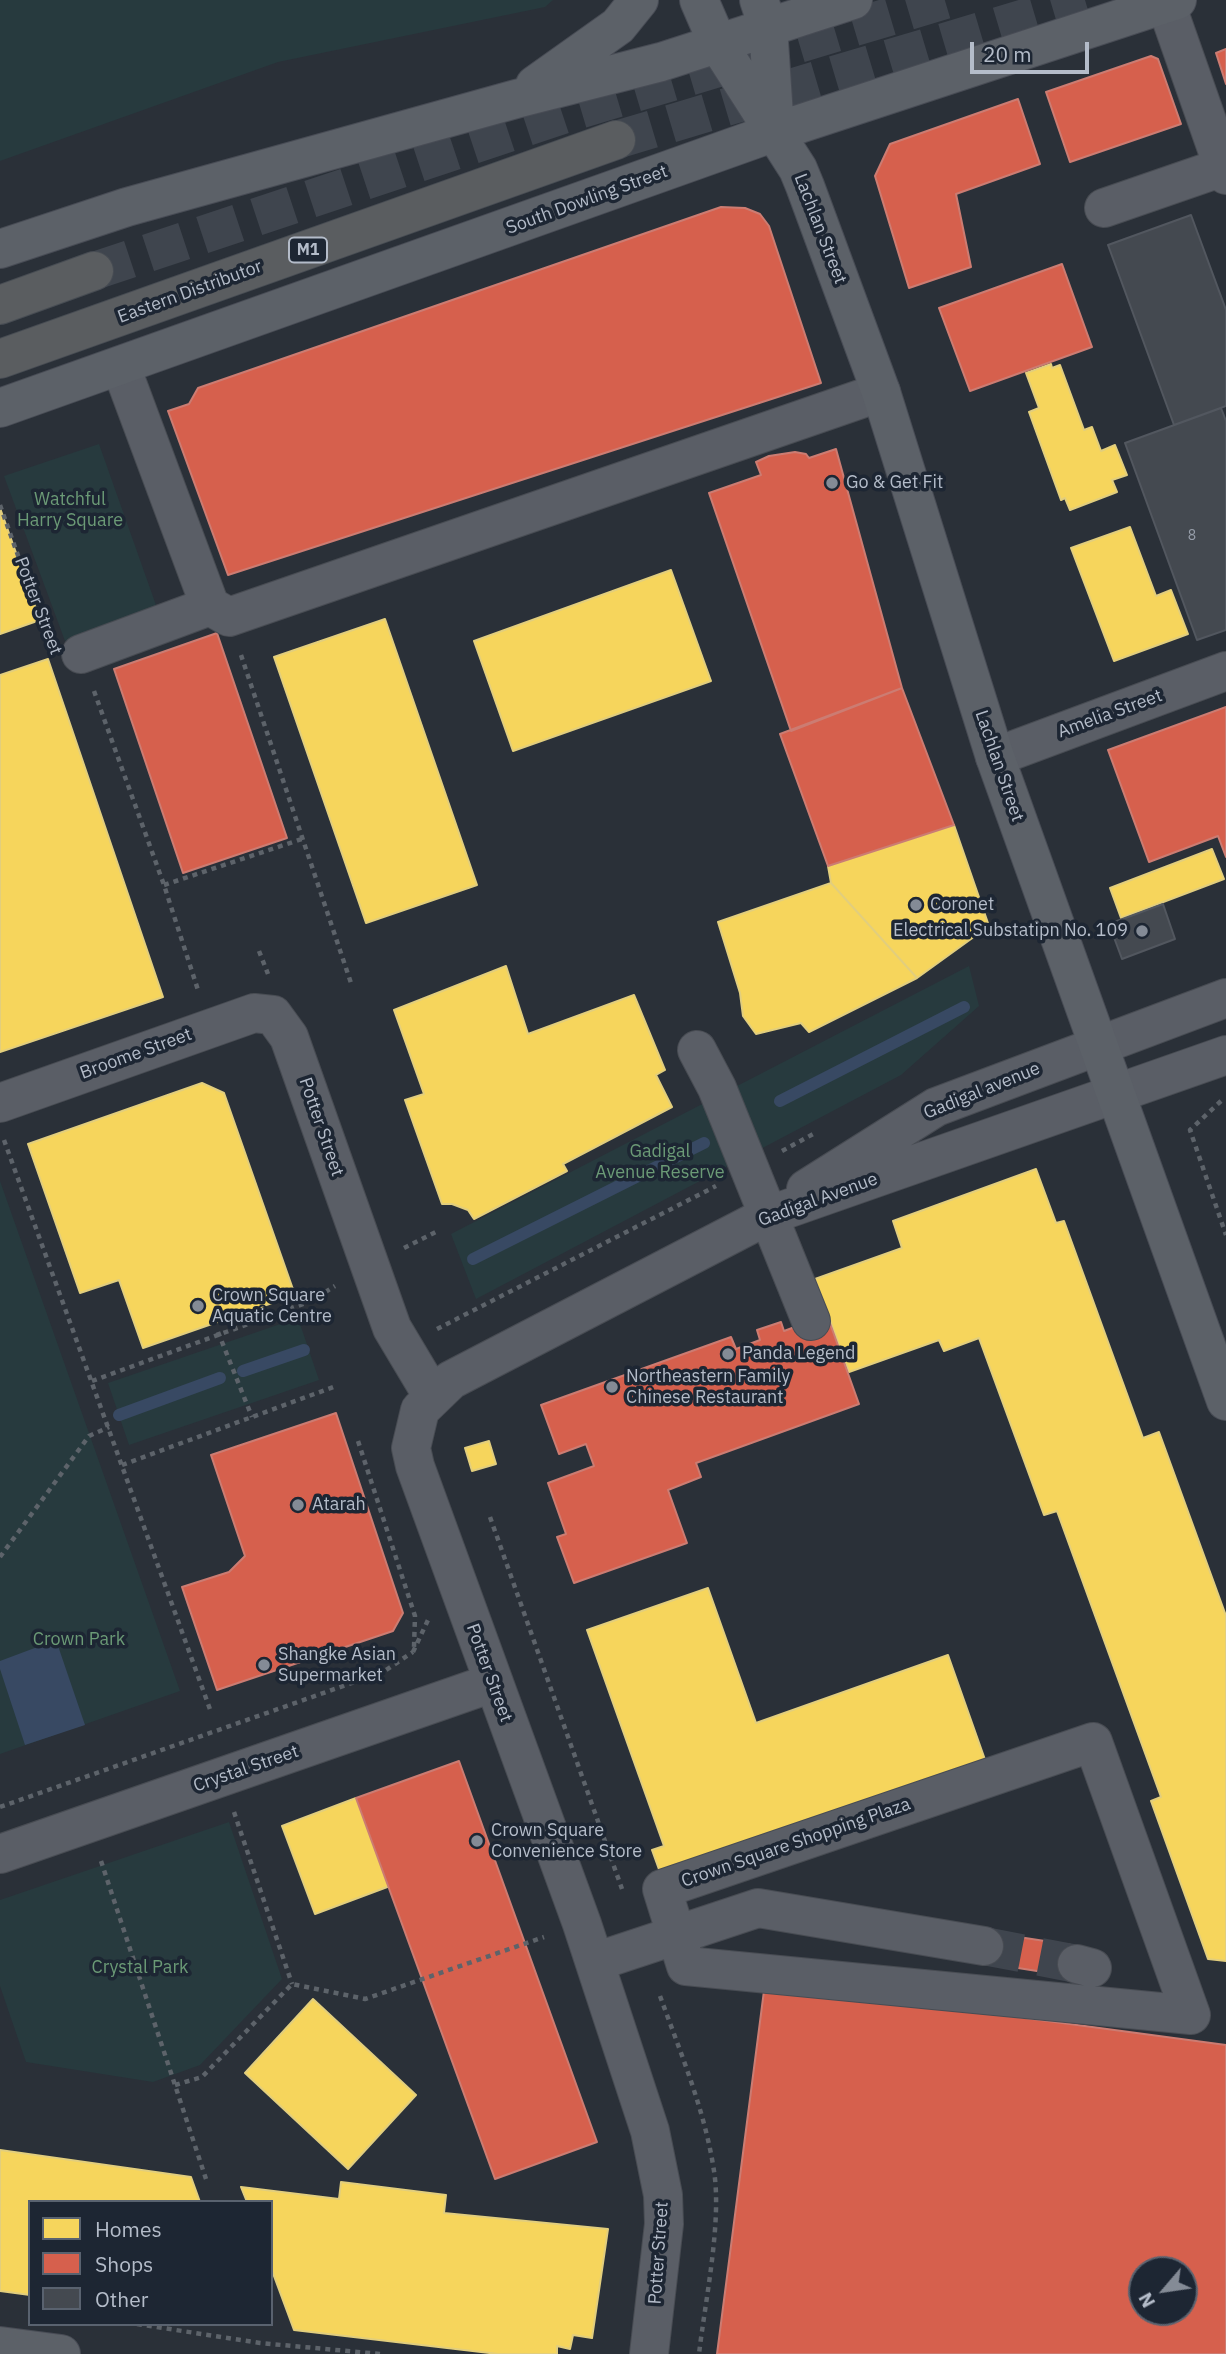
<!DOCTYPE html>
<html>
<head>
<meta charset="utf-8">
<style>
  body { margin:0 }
  #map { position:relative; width:1226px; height:2354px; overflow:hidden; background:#2a3038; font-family:"IBM Plex Sans",sans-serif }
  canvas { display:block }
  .legend { position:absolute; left:28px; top:2200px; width:245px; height:126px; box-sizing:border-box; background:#1d2633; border:2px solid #59626f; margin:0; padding:9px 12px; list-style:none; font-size:21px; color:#b4bcc9 }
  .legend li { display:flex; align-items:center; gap:14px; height:35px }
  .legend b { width:35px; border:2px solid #59626f }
  .north { position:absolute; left:1128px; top:2256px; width:70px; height:70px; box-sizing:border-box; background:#1d2633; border:2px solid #59626f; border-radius:50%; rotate:241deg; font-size:19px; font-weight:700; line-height:28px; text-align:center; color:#b4bcc9 }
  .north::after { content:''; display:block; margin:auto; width:24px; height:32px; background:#848b96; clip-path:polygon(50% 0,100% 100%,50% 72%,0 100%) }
  .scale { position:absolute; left:970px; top:42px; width:119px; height:32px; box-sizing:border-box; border:4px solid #b4bcc9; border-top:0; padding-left:9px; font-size:21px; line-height:24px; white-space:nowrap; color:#b4bcc9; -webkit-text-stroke:5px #1d2633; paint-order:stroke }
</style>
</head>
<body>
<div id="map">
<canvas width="1226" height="2354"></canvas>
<ul class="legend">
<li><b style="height:19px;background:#f6d55c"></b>Homes</li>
<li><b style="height:19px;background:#d6604d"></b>Shops</li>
<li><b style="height:19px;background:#444950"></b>Other</li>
</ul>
<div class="north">N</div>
<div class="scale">20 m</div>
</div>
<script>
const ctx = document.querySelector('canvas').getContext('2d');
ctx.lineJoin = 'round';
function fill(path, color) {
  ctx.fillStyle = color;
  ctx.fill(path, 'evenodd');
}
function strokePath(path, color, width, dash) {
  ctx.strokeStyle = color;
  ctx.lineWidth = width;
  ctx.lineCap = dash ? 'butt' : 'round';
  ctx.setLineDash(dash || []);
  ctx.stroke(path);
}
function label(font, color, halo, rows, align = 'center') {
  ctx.font = font + ' "IBM Plex Sans",sans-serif';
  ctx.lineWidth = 7;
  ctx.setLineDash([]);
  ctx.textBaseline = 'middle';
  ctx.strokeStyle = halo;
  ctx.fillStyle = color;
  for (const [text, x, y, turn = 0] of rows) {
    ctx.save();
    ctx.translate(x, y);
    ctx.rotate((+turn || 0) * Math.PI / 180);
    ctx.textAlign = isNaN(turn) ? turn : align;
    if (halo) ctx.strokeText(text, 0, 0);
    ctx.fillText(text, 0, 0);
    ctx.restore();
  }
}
fill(new Path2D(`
  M0,0H553L545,7L278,62L0,161Z
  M99,444L157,608L65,641L4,476Z
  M969,966L979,1006L901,1075L476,1299L451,1234Z
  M0,1181L180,1691L0,1754Z
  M298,1318L319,1380L129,1445L108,1383Z
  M229,1822L282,1979L200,2065L153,2082L26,2062L0,1986V1900Z`), '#273a3e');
fill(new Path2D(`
  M56,1640L85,1725L25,1745L0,1669V1661Z`), '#384963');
const homes = new Path2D(`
  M1051,364L1052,368L1060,365L1084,430L1092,427L1101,451L1115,445L1127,475L1112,480L1117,492L1070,510L1065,498L1061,500L1029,412L1039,408L1026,373Z
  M0,508L40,620L0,634Z
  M1130,527L1156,596L1171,590L1188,634L1114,661L1071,548Z
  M671,570L711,681L513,751L474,641Z
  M385,619L477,885L366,923L274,657Z
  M48,659L163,997L0,1052V675Z
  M954,825L989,926L917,978L831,883L828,866Z
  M1212,849L1224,879L1121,918L1110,888Z
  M831,883L917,978L809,1032L801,1023L756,1034L743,1016L740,993L718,922Z
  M506,966L528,1034L634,995L665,1070L656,1075L672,1107L563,1164L567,1171L474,1219L468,1210L452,1204H442L405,1100L424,1094L394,1010Z
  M202,1083L224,1093L295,1295L143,1348L119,1280L80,1293L28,1144Z
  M1036,1169L1056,1223L1064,1221L1143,1438L1159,1432L1226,1616V1961L1208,1959L1151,1801L1161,1797L1057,1511L1044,1515L979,1338L944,1351L939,1340L849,1372L815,1279L902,1248L893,1221Z
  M489,1441L496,1464L472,1471L465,1448Z
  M708,1588L756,1723L948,1655L989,1771L665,1886L652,1850L664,1846L587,1630Z
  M356,1798L390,1886L315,1914L282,1826Z
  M313,1999L416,2095L348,2169L245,2073Z
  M0,2150L191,2177L200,2202H30V2295L0,2291Z
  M341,2182L446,2195L444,2213L608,2229L592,2338L573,2335L570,2349L557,2346V2354H498L294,2330L271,2268V2202H247L241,2187L339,2199Z`);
fill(homes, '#f6d55c');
strokePath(homes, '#e2ce7d', 2);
const shops = new Path2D(`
  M1226,49V84L1216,53Z
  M1151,56L1158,59L1181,124L1070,162L1046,92Z
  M1018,99L1040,164L956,194L971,267L909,288L875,176L890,144Z
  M721,207L745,208L760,214L769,226L821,383L228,575L168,411L189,404L198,388Z
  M1062,264L1092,347L970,391L939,308Z
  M836,449L902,688L791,731L709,493L761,475L756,462L769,456L795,452L806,454L809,458Z
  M217,633L287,838L183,873L114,669Z
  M902,688L954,825L828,866L780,734Z
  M1226,707V857L1218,836L1149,862L1108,750Z
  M827,1315L859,1404L696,1463L701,1477L668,1490L687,1543L574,1583L557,1537L566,1534L548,1483L594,1466L586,1444L559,1454L541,1405L731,1337L736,1349L760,1340L757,1330L781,1322L784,1331Z
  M336,1413L403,1613L393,1631L217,1690L182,1587L229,1572L245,1556L211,1455Z
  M459,1761L597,2142L495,2179L356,1798Z
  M986,1932L1071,1945L1081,1978L1018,1968L1017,1959L983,1954Z
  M765,1983L1226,2045V2354H717ZM1142,2270H1184V2312H1142Z`);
fill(shops, '#d6604d');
strokePath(shops, '#cc7c72', 2);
strokePath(new Path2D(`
  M780,1101L964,1007
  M473,1259L704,1143
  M243,1371L304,1350
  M119,1415L220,1378`), '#384963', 12);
const building = new Path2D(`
  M1191,215L1226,310V406L1174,425L1108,245Z
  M1221,408L1226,421V630L1197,640L1125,443Z
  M1163,904L1175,939L1122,959L1109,924Z`);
fill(building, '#444950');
strokePath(building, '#52575f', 2);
strokePath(new Path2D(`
  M984,1946L1077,1964`), '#3f454e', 38, [38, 19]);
strokePath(new Path2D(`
  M616,140L1085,0
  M94,271L575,111L945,0`), '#3f454e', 38, [38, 19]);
const minor = new Path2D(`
  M1166,4L1226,175
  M1104,208L1223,167
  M121,367L210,606
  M81,654L210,606L229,617L881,392
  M995,757L1226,671
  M697,1050L717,1088L811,1321
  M0,1103L254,1013L273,1015L289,1037L392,1328L432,1395
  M806,1189L936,1107L1226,998
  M1093,1742L1191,2015L686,1966L662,1889Z
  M0,1854L492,1683
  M595,1962L758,1908L984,1946
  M1077,1964L1092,1968
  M649,2354L664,2224L663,2195L650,2131L582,1924L415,1466L411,1448L420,1410L451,1380L767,1216L1226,1055`);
const major = new Path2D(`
  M699,0L718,44L798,169L805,186L881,392L995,757L1226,1401
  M759,0L768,27L775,130
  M535,85L618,26L639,0
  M0,249L127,207L516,99L661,62L853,0
  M0,408L775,132L1177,0
  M0,2346L61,2354`);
const highway = new Path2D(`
  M0,305L94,271
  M0,359L616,140`);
strokePath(minor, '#484c53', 40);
strokePath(major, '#484c55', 40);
strokePath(highway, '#474c53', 40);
strokePath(new Path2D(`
  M0,505L47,637
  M241,655L352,986
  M94,691L164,885L198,990
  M164,885L302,839
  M259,951L268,974
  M1221,1101L1190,1130L1226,1235
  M4,1140L211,1712
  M782,1151L815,1133
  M404,1248L436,1232
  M437,1329L716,1186
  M218,1332L252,1417
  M92,1381L311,1301L335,1286
  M358,1441L415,1616L414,1647
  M122,1465L336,1386
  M490,1517L622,1889
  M0,1557L89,1436L109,1427
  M413,1652L428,1620
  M0,1807L383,1672L413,1652
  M234,1812L292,1984
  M101,1861L206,2179
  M660,1996C681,2054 705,2111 714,2171C722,2222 705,2302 699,2354
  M175,2085L202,2077L292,1984L365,1999L544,1937
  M137,2324L260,2343L380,2354`), '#5d636a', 4.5, [5, 5]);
strokePath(minor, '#5a5e66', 38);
strokePath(major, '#5c6168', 38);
strokePath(highway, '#5a5d60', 38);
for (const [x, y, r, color] of [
  [832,483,7,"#848b96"],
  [916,905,7,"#848b96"],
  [1142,931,7,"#848b96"],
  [198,1306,7,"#848b96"],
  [728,1354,7,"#848b96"],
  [612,1387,7,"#848b96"],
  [298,1505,7,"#848b96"],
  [264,1665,7,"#848b96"],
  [477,1841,7,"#848b96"]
]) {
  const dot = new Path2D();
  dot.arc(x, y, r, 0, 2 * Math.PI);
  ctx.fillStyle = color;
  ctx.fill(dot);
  strokePath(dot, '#1d2633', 2.5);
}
label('14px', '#989fab', null, [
  ["8",1192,536]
]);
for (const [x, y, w] of [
  [308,250,38]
]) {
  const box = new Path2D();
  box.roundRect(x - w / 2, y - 12.5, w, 25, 5);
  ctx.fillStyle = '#1d2633';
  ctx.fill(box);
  strokePath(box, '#b4bcc9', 2);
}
label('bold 16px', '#b4bcc9', null, [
  ["M1",308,250]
]);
label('18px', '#b4bcc9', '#1d2633', [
  ["South Dowling Street",587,200,-20],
  ["Lachlan Street",820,229,69],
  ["Eastern Distributor",190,292,-20],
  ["Potter Street",38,606,69],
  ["Amelia Street",1110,714,-20],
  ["Lachlan Street",999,766,71],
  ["Broome Street",136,1054,-20],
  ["Gadigal avenue",982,1091,-22],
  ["Potter Street",321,1127,71],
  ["Gadigal Avenue",818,1200,-20],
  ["Potter Street",489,1673,70],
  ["Crystal Street",246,1769,-19],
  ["Crown Square Shopping Plaza",796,1843,-19],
  ["Potter Street",659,2253,-86]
]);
label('18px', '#b4bcc9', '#1d2633', [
  ["Go & Get Fit",846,483],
  ["Coronet",930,905],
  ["Electrical Substatipn No. 109",1128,931,"right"],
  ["Crown Square",212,1296],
  ["Aquatic Centre",212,1317],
  ["Panda Legend",742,1354],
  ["Northeastern Family",626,1377],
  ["Chinese Restaurant",626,1398],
  ["Atarah",312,1505],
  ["Shangke Asian",278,1655],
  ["Supermarket",278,1676],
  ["Crown Square",491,1831],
  ["Convenience Store",491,1852]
], 'left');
label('18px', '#6b9a76', '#1d2633', [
  ["Watchful",70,500],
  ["Harry Square",70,521],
  ["Gadigal",660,1152],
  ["Avenue Reserve",660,1173],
  ["Crown Park",79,1640],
  ["Crystal Park",140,1968]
]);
</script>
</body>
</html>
